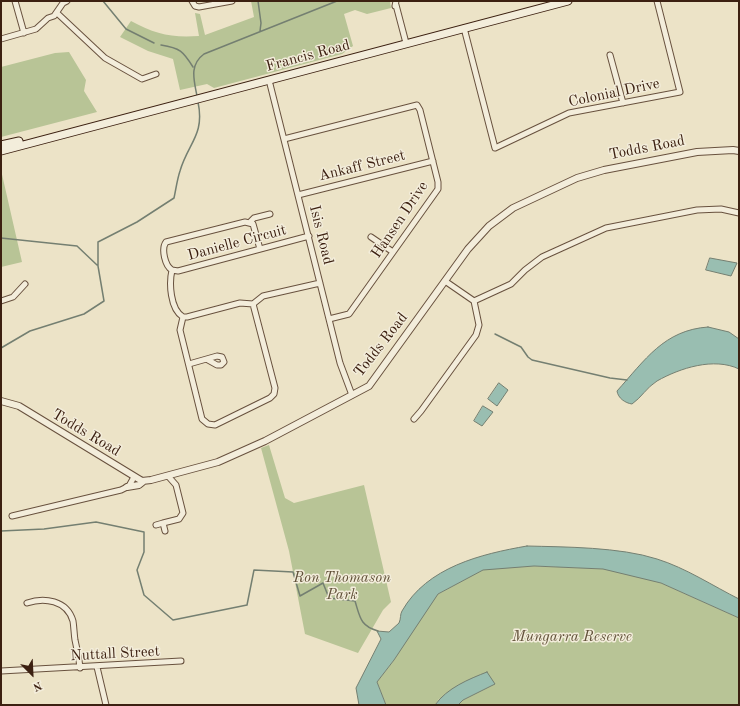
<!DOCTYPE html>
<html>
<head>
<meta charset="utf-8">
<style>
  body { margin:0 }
  #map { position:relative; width:740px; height:706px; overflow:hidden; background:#ece3c7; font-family:"Old Standard TT",serif }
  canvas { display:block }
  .frame { position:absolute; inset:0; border:2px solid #3c2011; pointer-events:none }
  .north { position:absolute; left:12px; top:654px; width:40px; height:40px; -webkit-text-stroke:3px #f3eddb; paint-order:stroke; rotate:156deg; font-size:11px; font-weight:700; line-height:16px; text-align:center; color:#3c2011 }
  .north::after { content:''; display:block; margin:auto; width:14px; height:18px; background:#3c2011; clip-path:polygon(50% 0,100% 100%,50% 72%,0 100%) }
</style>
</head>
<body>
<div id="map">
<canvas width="740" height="706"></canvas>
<div class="frame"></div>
<div class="north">N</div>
</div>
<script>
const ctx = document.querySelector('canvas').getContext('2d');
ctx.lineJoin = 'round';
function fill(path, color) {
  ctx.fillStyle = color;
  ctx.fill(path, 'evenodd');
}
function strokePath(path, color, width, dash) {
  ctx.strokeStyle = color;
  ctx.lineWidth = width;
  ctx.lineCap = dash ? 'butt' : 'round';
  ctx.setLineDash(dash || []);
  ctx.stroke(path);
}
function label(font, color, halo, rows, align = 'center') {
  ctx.font = font + ' "Old Standard TT",serif';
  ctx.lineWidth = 3;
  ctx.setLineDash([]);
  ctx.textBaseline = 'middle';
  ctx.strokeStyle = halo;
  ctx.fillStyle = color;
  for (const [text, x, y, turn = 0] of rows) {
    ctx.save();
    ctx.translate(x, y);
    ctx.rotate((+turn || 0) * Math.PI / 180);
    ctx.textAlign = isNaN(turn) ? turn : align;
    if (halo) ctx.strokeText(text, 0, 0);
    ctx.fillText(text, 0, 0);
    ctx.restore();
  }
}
fill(new Path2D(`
  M251,1H390L391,8L367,14L355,10L344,14L353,46L342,54L214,88L207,84L180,90L173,59L148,51L120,37L131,21C155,34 171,38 199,36L195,13L200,14L205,35L254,17Z
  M69,52L86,80L84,91L97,112L1,137V67L55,53Z
  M1,170L22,262L1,267Z
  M269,445L285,498L294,503L364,485L391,602L383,610L358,653L305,634L289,551L261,448Z
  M534,566L620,569L661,583L739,618V705H458L463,700L494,684L439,699L435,705H386L377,682L394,660L431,598L487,567Z`), '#b8c496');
const water = new Path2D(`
  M710,258L737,263L731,276L706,270Z
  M708,327L729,332L739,339V369C714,357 680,368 657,381C647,387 641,398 632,404C625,403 618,398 617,391C645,360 664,330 708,327Z
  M499,383L508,390L497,406L488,399Z
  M483,406L493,412L482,426L474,421Z
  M527,546C565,547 620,547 657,559C686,568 713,586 739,599V618L661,583L603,569L534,566L483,570L438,594L394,660L377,682L386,705H359L356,688L381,639L377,631L389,632L399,623C401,619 400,614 402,611C427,567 481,554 527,546Z
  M487,672L495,684L463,700L458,705H435C447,688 469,679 487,672Z`);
fill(water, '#99beb1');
strokePath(water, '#747f71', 1);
strokePath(new Path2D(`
  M103,1L126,29L154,43
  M258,1L261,23L260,31
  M161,45C180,48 183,51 193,67
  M197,96C194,80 189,65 204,54L337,1
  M1,238L77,246L97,265
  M495,334L521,347L528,357L532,360L610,378L627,380
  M1,348L30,331L84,314L104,301L98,266V242L137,222L174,198C176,189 177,180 180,171C188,143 205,135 198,102
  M1,531L44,529L96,522L144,532V552L137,570L144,595L173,620L247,605L254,570L293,572L300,596L323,583L329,598L355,601C360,617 360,626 378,631`), '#747f71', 1.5);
const minor = new Path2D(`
  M15,1L24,33
  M192,1L195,6L199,7L232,1
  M396,1L395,6L396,5L406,43
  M57,13L105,58L142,79L156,74
  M464,28L495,148L569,113L680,92L657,1
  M1,39L36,29L48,18L54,16L63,3L67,1
  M610,55L623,103
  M269,80L340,363L352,395
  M284,139L417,105L420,110L438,182V189L349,314L329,319
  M298,195L433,161
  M250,222L254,218L270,214
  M371,237L393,252
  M172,270C165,266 161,249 166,242L245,222L253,224L260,249
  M172,270L178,271L309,236
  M172,270C169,283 170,309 183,317
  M445,281L474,301L511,284L525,270L542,257L606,228L697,210L721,209L739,213
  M1,301L13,297L25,284
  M183,317L180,330L202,419L208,424L215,425L270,398L274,394L275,388L253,304
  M183,317H187L240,303L253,304L263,296L320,283
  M189,364L217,356L222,357L224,362L221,365H217L208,360
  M414,419L421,411L476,335L479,325L474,301
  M12,516L121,490L129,486L134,477
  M163,523L179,519L183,513L176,485L168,476
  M156,525L163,523L165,531
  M27,603C44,597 67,600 73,621C74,627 74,634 75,640C77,649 79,658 80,668
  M97,667L106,705
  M1,671L181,661`);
const tertiary = new Path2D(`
  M1,401L19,406L142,481L151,480L218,462L265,441L369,386L468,249L489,226L513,208L577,178L604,170L697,152L733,150L739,151
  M127,487L139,485L144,481`);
const secondary = new Path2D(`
  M1,145L19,141
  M1,151L568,1`);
strokePath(minor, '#68513e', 7);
strokePath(tertiary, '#68513e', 8);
strokePath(secondary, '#3c2011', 9);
strokePath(minor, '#f3eddb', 5);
strokePath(tertiary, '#f3eddb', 6);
strokePath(secondary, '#f3eddb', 7);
label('15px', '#3c2011', '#f3eddb', [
  ["Francis Road",308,56,-15],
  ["Colonial Drive",614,93,-12],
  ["Todds Road",647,148,-11],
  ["Ankaff Street",362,166,-14],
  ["Hansen Drive",400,220,-56],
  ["Isis Road",321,235,76],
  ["Danielle Circuit",237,243,-15],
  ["Todds Road",381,345,-52],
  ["Todds Road",86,433,31],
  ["Nuttall Street",115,654,-3]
]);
label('italic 15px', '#615139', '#f3eddb', [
  ["Ron Thomason",342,578],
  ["Park",342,595],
  ["Mungarra Reserve",572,637]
]);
</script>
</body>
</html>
